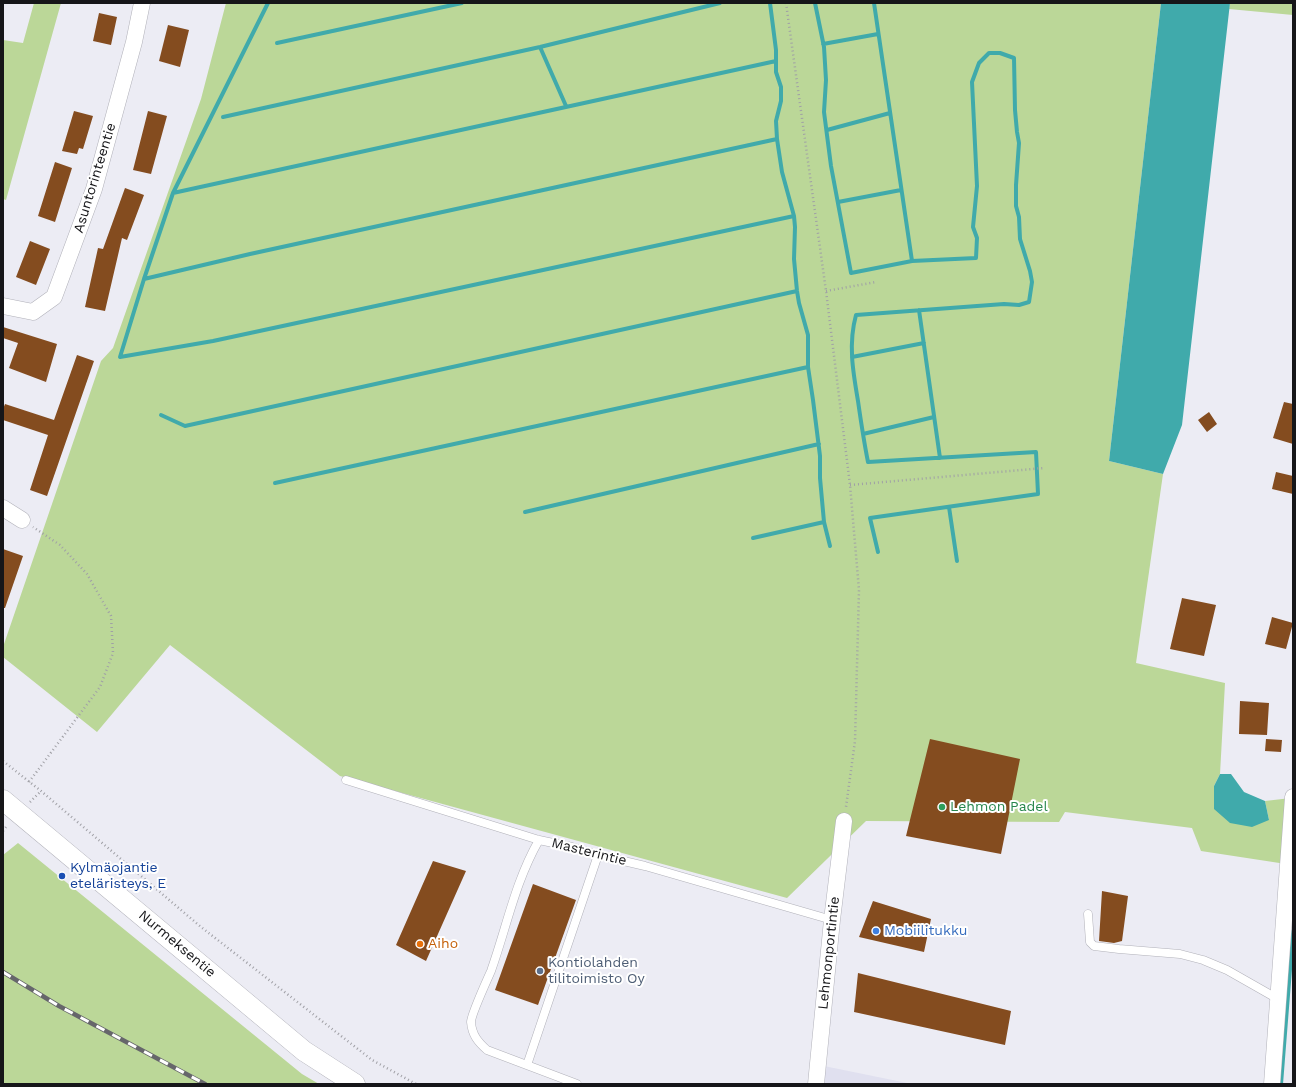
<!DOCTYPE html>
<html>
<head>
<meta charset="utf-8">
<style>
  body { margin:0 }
  #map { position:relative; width:1296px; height:1087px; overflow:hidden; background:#ececf4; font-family:"Work Sans",sans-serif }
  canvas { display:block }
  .frame { position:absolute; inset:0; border:4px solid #161619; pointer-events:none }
</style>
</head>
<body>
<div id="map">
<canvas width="1296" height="1087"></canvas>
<div class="frame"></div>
</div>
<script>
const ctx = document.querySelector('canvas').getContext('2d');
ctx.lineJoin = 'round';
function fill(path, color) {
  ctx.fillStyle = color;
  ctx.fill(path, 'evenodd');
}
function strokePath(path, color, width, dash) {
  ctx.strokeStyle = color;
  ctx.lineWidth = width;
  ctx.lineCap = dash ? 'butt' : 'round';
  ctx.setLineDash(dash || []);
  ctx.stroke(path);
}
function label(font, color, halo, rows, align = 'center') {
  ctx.font = font + ' "Work Sans",sans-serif';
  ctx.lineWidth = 4;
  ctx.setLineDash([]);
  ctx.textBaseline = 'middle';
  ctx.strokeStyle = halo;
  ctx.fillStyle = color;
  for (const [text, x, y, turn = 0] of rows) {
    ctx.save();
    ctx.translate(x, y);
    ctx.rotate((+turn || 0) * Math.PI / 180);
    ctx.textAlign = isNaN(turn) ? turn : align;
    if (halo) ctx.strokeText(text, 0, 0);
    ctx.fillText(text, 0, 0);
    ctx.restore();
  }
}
fill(new Path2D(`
  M824,1066L912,1084H822Z`), '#e0e0ef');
fill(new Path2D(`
  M34,3H61L6,200L3,199V40L23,43Z
  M226,3H1161L1109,461L1163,474L1136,663L1225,683L1220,774L1214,786L1269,820L1265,801L1291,798L1286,864L1201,851L1192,828L1065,812L1059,822L866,821L787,898L340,776L170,645L97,732L3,657V647L101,361L113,348L201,99Z
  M1230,3H1293V15L1229,9Z
  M18,843L302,1074L319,1084H3V855Z`), '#bbd798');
fill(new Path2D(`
  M1161,3H1230L1182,425L1163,474L1109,461Z
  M1220,774H1231L1244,792L1265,801L1269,820L1252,827L1230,823L1214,809V786Z`), '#40aaab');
strokePath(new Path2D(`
  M268,3L173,193L144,279L120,357L213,341L794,216
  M770,3L776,50V72L781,87V101L776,121L777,139L782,172L794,216L795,227L794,259L797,291L799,303L808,335V367L813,400L820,456V478L824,522L830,546
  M815,3L824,47L826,80L824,112L831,166L851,273L912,261L976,258L977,238L973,227L977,186L972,82L979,63L989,53H1000L1014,58L1015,110L1017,132L1019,143L1016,185V206L1019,217L1020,239L1030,271L1032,282L1029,302L1019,305L1004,304L856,315C848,344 853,372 858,401C861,422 864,442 868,462L1036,452L1038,494L870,518L878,552
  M874,3L912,261
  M277,43L462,3
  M823,44L878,34
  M540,47L566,106
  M223,117L540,47L720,3
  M827,130L890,113
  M173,193L776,61
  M838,202L901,190
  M144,279L250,254L777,139
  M919,310L940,458
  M852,357L924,343
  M161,415L185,426L797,291
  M863,434L934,417
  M275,483L808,367
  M949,507L957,561
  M525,512L819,444
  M753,538L824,522
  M1281,1084L1293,931`), '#40aaab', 4);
fill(new Path2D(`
  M99,13L117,17L111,45L93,41Z
  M168,25L189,30L180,67L159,61Z
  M74,111L93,116L83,149L79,148L77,154L62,151Z
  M148,111L167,116L151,174L133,170Z
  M55,162L72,168L55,222L38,216Z
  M125,188L144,195L127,240L122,238L105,311L85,307L98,248L103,249Z
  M30,241L50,249L36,285L16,277Z
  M3,327L57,344L46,382L9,368L18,343L3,338Z
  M77,355L94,361L47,496L30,490L48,435L3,420V409L5,404L54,420Z
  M1284,402L1293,404V444L1273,438Z
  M1209,412L1217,424L1207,432L1198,420Z
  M1276,472L1293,476V494L1272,489Z
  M3,549L23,556L5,608H3Z
  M1182,598L1216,605L1204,656L1170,649Z
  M1272,617L1293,623L1286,649L1265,644Z
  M1240,701L1269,703L1267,735L1239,734Z
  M930,739L1020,759L1001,854L906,836Z
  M1266,739L1282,740L1281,752L1265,751Z
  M433,861L466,871L426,961L396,945Z
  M533,884L576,900L538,1005L495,990Z
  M1102,891L1128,896L1122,941L1114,943L1099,941Z
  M873,901L931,919L924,952L859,937Z
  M858,973L1011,1011L1005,1045L854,1012Z`), '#844c1f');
const service = new Path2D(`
  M346,780L539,840L572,847L598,855L645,866L832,920
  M539,840C515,882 507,926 491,971C487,980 471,1015 471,1022C472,1035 478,1042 487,1050L577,1084
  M1088,914L1090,942L1094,946L1119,949L1180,954L1203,960L1227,970L1278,999
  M527,1065L598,855`);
const minor = new Path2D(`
  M3,306L33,312L54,297L94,189L134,42L142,3
  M3,508L22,520
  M816,1084L832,920L844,821
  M1272,1084L1293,797`);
const tertiary = new Path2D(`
  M3,800L304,1051L355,1084`);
strokePath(service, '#b1b1b9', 9);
strokePath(minor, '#b1b1b9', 17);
strokePath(tertiary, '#b1b1b9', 21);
strokePath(new Path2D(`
  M786,3L826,291L850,485L859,590L855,741L846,807
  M826,291L876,282
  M850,485L1044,468
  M3,761L41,791L201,927L372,1060L416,1084
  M29,782L100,687L113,653L111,616L87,574L60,545L33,527
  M30,802L41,791
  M3,831L6,827`), '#a0a0a6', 2.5, [1, 3]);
strokePath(service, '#fff', 8);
strokePath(minor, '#fff', 16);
strokePath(tertiary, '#fff', 20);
const rail = new Path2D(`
  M3,972L59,1006L205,1084`);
strokePath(rail, '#66666b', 4.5);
strokePath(rail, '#fff', 3, [9]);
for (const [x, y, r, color] of [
  [942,807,4,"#2e9e5b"],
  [62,876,4,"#1a4fb4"],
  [876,931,4,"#3f7fe0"],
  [420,944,4,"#e8710a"],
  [540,971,4,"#5c6f8a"]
]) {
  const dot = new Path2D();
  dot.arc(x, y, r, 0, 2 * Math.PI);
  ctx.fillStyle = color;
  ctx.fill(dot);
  strokePath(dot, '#fff', 1.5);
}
label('14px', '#161619', '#fff', [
  ["Asuntorinteentie",95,178,-73],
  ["Masterintie",589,852,14],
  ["Nurmeksentie",177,944,40],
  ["Lehmonportintie",829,953,-84]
]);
label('14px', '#27864d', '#fff', [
  ["Lehmon Padel",950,807]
], 'left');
label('14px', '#164399', '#fff', [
  ["Kylmäojantie",70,868],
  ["eteläristeys, E",70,884]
], 'left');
label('14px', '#366cbe', '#fff', [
  ["Mobiilitukku",884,931]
], 'left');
label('14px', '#c56008', '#fff', [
  ["Aiho",428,944]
], 'left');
label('14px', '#4e5e75', '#fff', [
  ["Kontiolahden",548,963],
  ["tilitoimisto Oy",548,979]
], 'left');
</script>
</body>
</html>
